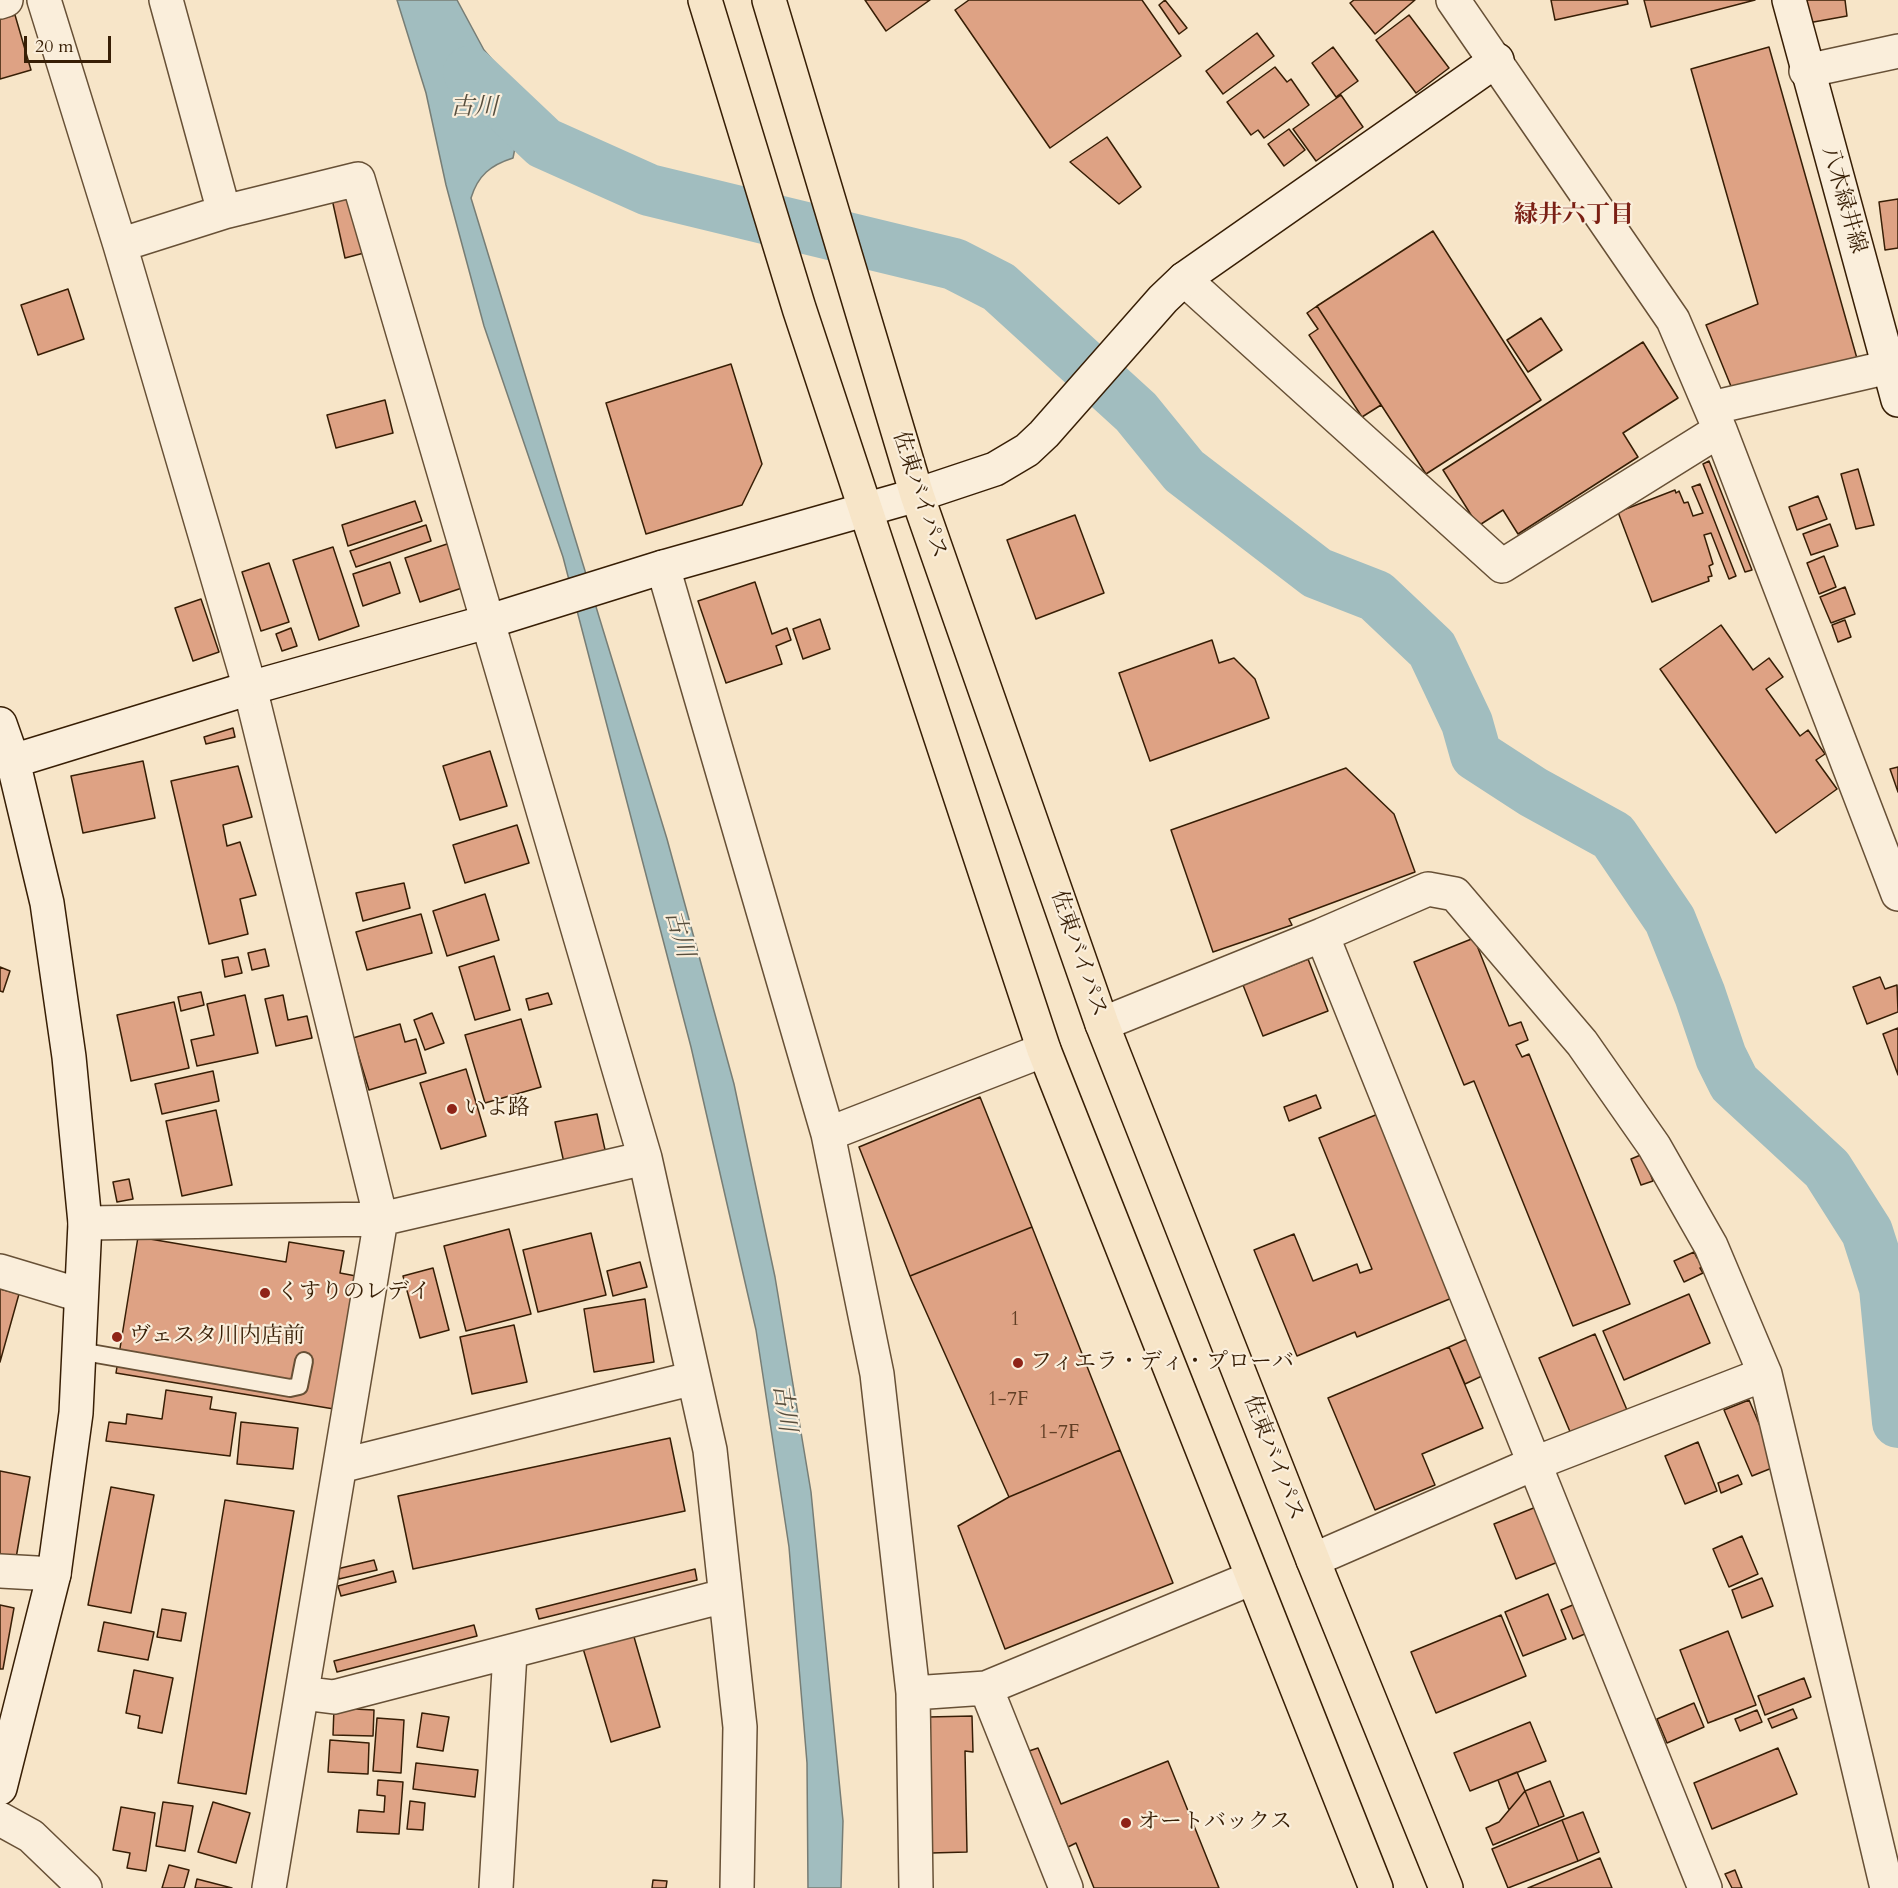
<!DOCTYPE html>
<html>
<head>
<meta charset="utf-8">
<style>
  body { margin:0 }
  #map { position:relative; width:1898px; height:1888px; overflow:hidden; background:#f7e5c8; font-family:Cardo,serif }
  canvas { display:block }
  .scale { position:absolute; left:24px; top:36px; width:87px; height:27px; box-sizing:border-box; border:3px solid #371e05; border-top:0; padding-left:8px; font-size:18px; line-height:21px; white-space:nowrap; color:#371e05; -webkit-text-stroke:4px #faeedb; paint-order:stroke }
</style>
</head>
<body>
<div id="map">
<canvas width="1898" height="1888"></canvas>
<div class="scale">20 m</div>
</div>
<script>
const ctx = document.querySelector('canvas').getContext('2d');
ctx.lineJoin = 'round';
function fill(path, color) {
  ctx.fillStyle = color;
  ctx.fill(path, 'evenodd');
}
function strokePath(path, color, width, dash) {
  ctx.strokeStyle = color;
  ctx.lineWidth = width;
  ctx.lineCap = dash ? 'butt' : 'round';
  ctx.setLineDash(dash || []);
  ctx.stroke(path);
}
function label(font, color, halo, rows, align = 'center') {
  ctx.font = font + ' Cardo,"Noto Serif JP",serif';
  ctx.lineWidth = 4.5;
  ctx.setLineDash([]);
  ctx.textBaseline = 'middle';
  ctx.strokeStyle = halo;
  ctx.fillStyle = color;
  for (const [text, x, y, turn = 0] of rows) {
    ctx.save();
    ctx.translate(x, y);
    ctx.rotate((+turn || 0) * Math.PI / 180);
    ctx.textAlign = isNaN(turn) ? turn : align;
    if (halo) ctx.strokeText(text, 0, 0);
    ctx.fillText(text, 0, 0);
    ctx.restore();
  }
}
const water = new Path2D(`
  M397,0H457L484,50L525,98L513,158C491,165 478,175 471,198L667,839L734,1084L775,1277L811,1492L843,1821L841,1888H808L807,1763L789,1547L756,1330L691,1047L563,557L484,326L446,185L426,93Z`);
fill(water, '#a1bdbf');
strokePath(water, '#777d75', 1.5);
strokePath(new Path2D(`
  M469,72L544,143L649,190L954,264L999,287L1136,412L1184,471L1317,573L1376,596L1432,649L1467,723L1476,755L1533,792L1613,836L1670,920L1700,995L1721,1057L1734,1083L1827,1169L1867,1232L1885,1288L1898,1422`), '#a1bdbf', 52);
const building = new Path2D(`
  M865,0H930L886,31Z
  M969,0H1142L1181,56L1050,148L955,10Z
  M1165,0L1187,28L1179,34L1159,5Z
  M1354,0H1415L1375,34L1350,3Z
  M1551,0H1627L1628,4L1555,20Z
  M1644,0H1755L1651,27Z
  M1804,0H1845L1847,16L1808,23Z
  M15,15L31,70L0,79V19Z
  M1409,15L1449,68L1416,93L1376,40Z
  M1257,33L1274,56L1223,94L1206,71Z
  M1333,47L1358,81L1336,97L1312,63Z
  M1769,47L1858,362L1737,401L1706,325L1758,304L1691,69Z
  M1275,67L1287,82L1291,79L1309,105L1264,138L1258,130L1251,135L1227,102Z
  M1341,95L1363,127L1316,161L1293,129Z
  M1289,129L1305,150L1284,166L1268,144Z
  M1107,137L1141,187L1119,204L1070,162Z
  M351,195L364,253L345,258L332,199Z
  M1898,199V248L1885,250L1879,202Z
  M1433,231L1541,400L1426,474L1317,306Z
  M68,289L84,339L38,355L21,305Z
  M1317,306L1381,405L1362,417L1309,335L1318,329L1307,313Z
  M1541,318L1562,350L1528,372L1507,340Z
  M1643,342L1678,398L1623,433L1638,457L1518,534L1503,510L1478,526L1443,470Z
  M731,364L762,464L742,505L646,534L606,403Z
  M385,400L393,433L336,448L327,415Z
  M1709,461L1752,570L1745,572L1703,464Z
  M1858,469L1874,525L1856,529L1841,474Z
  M1700,484L1736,576L1729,579L1711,533L1704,535L1713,564L1709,566L1712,576L1708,577L1709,581L1652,602L1618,512L1675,490L1676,493L1679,491L1684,503L1688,502L1693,516L1703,513L1692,487Z
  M1818,496L1827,519L1797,530L1789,507Z
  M415,501L422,521L348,546L342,525Z
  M1075,515L1104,593L1036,619L1007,540Z
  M1830,524L1838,546L1811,555L1803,534Z
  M426,525L431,541L356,567L350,551Z
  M450,543L465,587L420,602L405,558Z
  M333,547L359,626L319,640L293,560Z
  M1824,556L1836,587L1819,594L1807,563Z
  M390,562L400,593L363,606L353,574Z
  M269,563L289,622L261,631L242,572Z
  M755,582L772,634L787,628L791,640L776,646L782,664L726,683L698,601Z
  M1845,587L1855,614L1831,623L1820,597Z
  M201,599L219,652L193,661L175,608Z
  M820,619L830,649L803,659L793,629Z
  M1845,620L1851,637L1838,642L1832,625Z
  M1721,625L1753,670L1769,658L1783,677L1766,689L1800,736L1808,730L1825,754L1816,760L1837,789L1776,833L1660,669Z
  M291,628L297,646L282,651L276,634Z
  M1212,640L1219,663L1234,658L1255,679L1269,718L1150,761L1119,673Z
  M233,728L235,737L206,744L204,737Z
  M490,751L507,806L460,820L443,766Z
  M143,761L155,818L83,833L71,776Z
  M238,766L252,817L223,825L227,846L240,842L256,895L240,899L248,934L209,944L171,781Z
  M1898,767V792L1890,769Z
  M1346,768L1394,814L1415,872L1289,919L1292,925L1213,952L1171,830Z
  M517,825L529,863L465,883L453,845Z
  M404,883L410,908L363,921L356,893Z
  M485,894L499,940L447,956L433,911Z
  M421,914L432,953L367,970L356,932Z
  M1474,938L1509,1026L1521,1022L1528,1040L1516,1045L1522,1057L1529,1054L1630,1304L1573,1326L1474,1081L1464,1085L1414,962Z
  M265,949L269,966L252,970L248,953Z
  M494,956L510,1010L475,1020L459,967Z
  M238,957L242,973L225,977L222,960Z
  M1308,959L1328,1011L1263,1036L1243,985Z
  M0,967L10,971L3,992L0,991Z
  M1880,977L1885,989L1897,985L1898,1012L1867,1024L1853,987Z
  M201,992L204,1005L181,1011L178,997Z
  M548,993L552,1004L529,1010L526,999Z
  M245,995L258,1053L197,1066L191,1040L214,1035L207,1004Z
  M283,995L288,1020L307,1016L312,1038L276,1046L265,999Z
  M174,1002L189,1068L131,1081L117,1015Z
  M432,1013L444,1043L425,1050L414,1020Z
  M521,1019L541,1087L485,1103L465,1035Z
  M400,1024L405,1042L416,1039L426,1073L369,1090L353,1038Z
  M1898,1028V1075L1883,1034Z
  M466,1069L486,1136L441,1149L420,1083Z
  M213,1071L219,1101L162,1114L155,1084Z
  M1316,1095L1321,1108L1289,1121L1284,1107Z
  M980,1097L1032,1227L910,1276L859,1147Z
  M216,1110L232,1185L182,1196L166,1121Z
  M597,1114L608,1163L566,1172L555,1122Z
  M1378,1114L1452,1298L1357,1337L1355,1332L1297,1356L1254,1250L1294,1234L1313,1281L1357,1264L1360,1273L1372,1269L1319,1138Z
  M1643,1154L1653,1181L1641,1185L1631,1159Z
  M129,1179L133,1199L117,1202L113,1182Z
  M1032,1227L1120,1450L1009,1497L910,1276Z
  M509,1229L531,1314L466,1331L444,1246Z
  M591,1233L606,1295L538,1312L523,1250Z
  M138,1237L286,1262L289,1242L344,1251L340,1273L356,1276L334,1409L116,1373Z
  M1694,1252L1697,1258L1702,1256L1706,1266L1700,1268L1703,1273L1684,1282L1674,1261Z
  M640,1262L647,1287L613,1296L607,1271Z
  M433,1268L449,1330L420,1338L403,1276Z
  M0,1289L19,1294L0,1362Z
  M1689,1294L1710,1343L1624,1380L1603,1331Z
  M645,1299L654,1362L594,1372L584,1309Z
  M514,1325L527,1382L472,1394L460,1337Z
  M1595,1334L1627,1410L1571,1434L1539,1358Z
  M1467,1339L1482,1376L1465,1384L1449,1347Z
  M1449,1347L1483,1428L1422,1454L1435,1485L1375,1510L1328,1398Z
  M166,1390L212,1397L210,1409L236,1413L230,1456L106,1441L109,1422L126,1424L127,1414L162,1419Z
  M1749,1400L1777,1466L1752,1476L1724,1410Z
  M241,1422L298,1428L293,1469L237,1464Z
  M670,1438L685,1511L413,1569L398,1496Z
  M1698,1442L1717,1491L1685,1504L1665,1456Z
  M1120,1450L1173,1583L1005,1649L958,1526L1009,1497Z
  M0,1471L30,1477L15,1564L0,1562Z
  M1738,1475L1742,1484L1721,1493L1718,1483Z
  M111,1487L154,1495L131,1613L88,1605Z
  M225,1500L294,1511L246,1794L178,1783Z
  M1536,1507L1558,1562L1516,1579L1494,1524Z
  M1742,1536L1758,1574L1729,1587L1713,1549Z
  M374,1560L377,1570L339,1579L337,1569Z
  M695,1569L697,1580L539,1619L536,1609Z
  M393,1571L396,1582L341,1596L338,1586Z
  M1762,1578L1773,1606L1742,1618L1732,1590Z
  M1548,1594L1566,1639L1523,1656L1505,1612Z
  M1575,1604L1587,1633L1573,1639L1561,1610Z
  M0,1605L14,1608L3,1669H0Z
  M162,1609L186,1613L181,1641L157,1637Z
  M1501,1615L1526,1676L1436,1713L1411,1652Z
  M104,1622L154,1632L148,1660L98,1651Z
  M474,1625L477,1636L337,1672L334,1661Z
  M632,1630L660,1727L611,1742L582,1645Z
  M1728,1631L1756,1705L1708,1723L1680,1650Z
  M134,1670L173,1678L162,1733L138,1728L140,1716L126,1713Z
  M1804,1678L1811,1697L1765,1715L1758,1696Z
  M1694,1703L1704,1727L1667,1743L1657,1719Z
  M334,1708L374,1710L373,1736L333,1735Z
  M1793,1709L1797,1718L1772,1728L1768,1719Z
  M1757,1710L1762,1722L1740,1731L1735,1719Z
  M422,1713L449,1717L443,1751L417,1747Z
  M972,1716L973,1752L965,1751L967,1852L931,1853L928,1717Z
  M377,1718L404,1720L401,1773L373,1771Z
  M1530,1722L1546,1761L1470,1791L1454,1753Z
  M330,1740L369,1743L368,1774L328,1772Z
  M1038,1748L1061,1804L1168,1761L1219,1888H1094L1076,1843L1068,1847L1029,1751Z
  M1778,1748L1797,1794L1712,1829L1694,1783Z
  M416,1763L478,1770L475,1797L413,1789Z
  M1517,1772L1525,1791L1509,1810L1498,1780Z
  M378,1780L403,1782L399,1834L357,1832L359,1810L384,1812L385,1796L377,1795Z
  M1550,1781L1564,1816L1539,1826L1525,1791Z
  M1525,1791L1539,1826L1493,1845L1486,1828L1499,1822Z
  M410,1801L425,1803L423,1830L407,1829Z
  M163,1802L193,1806L185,1851L156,1846Z
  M213,1802L250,1813L236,1863L198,1852Z
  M121,1807L155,1813L146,1871L127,1868L130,1853L113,1850Z
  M1583,1812L1599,1852L1578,1861L1562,1820Z
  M1562,1820L1578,1861L1508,1888L1492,1849Z
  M1600,1858L1612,1888H1528Z
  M169,1865L189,1870L184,1888H162Z
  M1735,1870L1742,1888H1732L1725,1874Z
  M197,1879L232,1888H195Z
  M653,1880L667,1881L666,1888H652Z`);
fill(building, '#dea284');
strokePath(building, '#371e05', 1.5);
const lane = new Path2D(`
  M79,1351L290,1388L299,1386L304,1361`);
const street = new Path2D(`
  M44,0L120,245L250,688L381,1219L269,1888
  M166,0L224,212
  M1453,0L1673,320L1720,430L1898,894
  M0,2L6,0
  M1806,71L1898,51
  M120,245L224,212L358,179L645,1158L710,1450L740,1727L737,1888
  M1184,279L1502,566L1720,430
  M1711,408L1889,367
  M663,567L828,1134L877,1374L913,1693L916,1888
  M1322,935L1705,1888
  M1102,1024L1322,935L1428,889L1455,894L1582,1043L1654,1146L1711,1246L1765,1374L1887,1888
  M828,1134L1044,1050
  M85,1223L381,1219L645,1158
  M0,1271L80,1295
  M340,1466L694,1378
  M1313,1560L1533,1464L1765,1374
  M0,1571L54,1574
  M986,1688L1066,1888
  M302,1693L334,1697L724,1596
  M913,1693L986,1688L1252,1578
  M0,1819L31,1836L85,1888
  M496,1888L510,1653`);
const secondary = new Path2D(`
  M1789,0L1898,400
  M0,724L13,761L47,903L69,1057L85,1223L76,1413L54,1574L0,1788
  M13,761L250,688L490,621L663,567L917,495L995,469L1027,450L1044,434L1163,299L1184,279L1497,60`);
const highway = new Path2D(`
  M705,0L799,308L1044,1050L1376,1888
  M769,0L917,495L1102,1024L1313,1560L1446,1888`);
strokePath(lane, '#675036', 20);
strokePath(street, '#675036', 36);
strokePath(secondary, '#371e05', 36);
strokePath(highway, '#371e05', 36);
strokePath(lane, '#faeedb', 16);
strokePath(street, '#faeedb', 33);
strokePath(secondary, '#faeedb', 33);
strokePath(highway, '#f7e5c8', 33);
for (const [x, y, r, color] of [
  [452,1109,6,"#8f2418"],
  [265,1293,6,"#8f2418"],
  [117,1337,6,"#8f2418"],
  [1018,1363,6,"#8f2418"],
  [1126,1823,6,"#8f2418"]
]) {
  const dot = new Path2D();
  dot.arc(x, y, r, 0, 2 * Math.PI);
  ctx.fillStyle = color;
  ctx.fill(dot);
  strokePath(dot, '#faeedb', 2);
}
label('20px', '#613f25', null, [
  ["1",1015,1320],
  ["1-7F",1008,1400],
  ["1-7F",1059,1433]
]);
label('22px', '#371e05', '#faeedb', [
  ["八木緑井線",1843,200,74],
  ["佐東バイパス",919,495,72],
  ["佐東バイパス",1078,954,71],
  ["佐東バイパス",1273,1458,69]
]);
label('22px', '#371e05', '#faeedb', [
  ["いよ路",464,1109],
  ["くすりのレデイ",277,1293],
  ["ヴェスタ川内店前",129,1337],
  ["フィエラ・ディ・プローバ",1030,1363],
  ["オートバックス",1138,1823]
], 'left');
label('italic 24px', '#574e3d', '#faeedb', [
  ["古川",474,108],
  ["古川",678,934,74],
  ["古川",783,1408,82]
]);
label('bold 24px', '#7a1f14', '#faeedb', [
  ["緑井六丁目",1574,216]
]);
</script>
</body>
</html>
